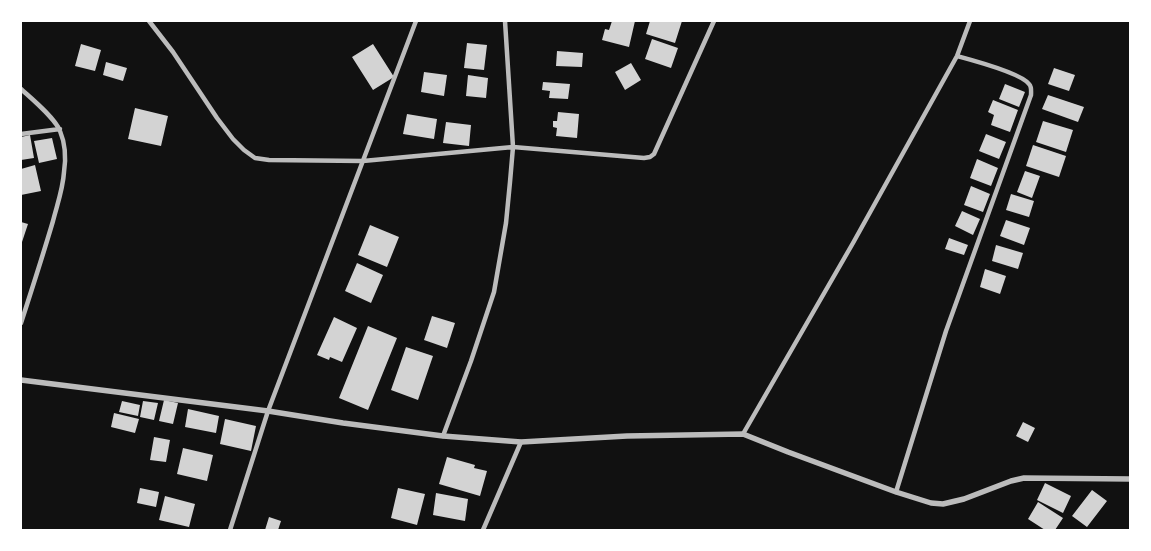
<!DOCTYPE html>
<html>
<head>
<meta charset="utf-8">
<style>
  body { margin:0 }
  #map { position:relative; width:1151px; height:551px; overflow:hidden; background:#111; font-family:Ubuntu,sans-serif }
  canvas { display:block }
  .frame { position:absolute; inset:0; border:22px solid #fff; pointer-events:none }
</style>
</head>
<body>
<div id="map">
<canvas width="1151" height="551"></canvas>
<div class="frame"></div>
</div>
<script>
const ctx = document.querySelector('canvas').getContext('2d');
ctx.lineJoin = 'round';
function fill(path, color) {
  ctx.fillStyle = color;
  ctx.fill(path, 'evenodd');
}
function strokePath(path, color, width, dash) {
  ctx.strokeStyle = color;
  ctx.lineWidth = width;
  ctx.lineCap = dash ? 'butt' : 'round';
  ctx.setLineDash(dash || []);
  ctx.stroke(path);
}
fill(new Path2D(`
  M612,21H635L629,47L602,40L605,29L609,30Z
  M650,21H682L675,43L646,34Z
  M652,39L678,48L671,68L645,59Z
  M467,43L487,45L484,70L464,68Z
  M81,44L101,50L95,71L75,66Z
  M373,44L394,77L373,90L352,57Z
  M557,51L583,53L582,67L556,66Z
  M106,62L127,68L123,81L103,75Z
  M631,63L641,80L625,90L615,72Z
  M1054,68L1075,75L1069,91L1048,84Z
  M424,72L447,75L444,96L421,92Z
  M468,75L488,78L486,98L466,96Z
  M543,82L570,84L568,99L549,98L550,91L542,90Z
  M1005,84L1025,92L1019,107L999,99Z
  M1048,95L1084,107L1078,122L1042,109Z
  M993,100L1018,110L1010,132L991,125L994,115L988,112Z
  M135,108L168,116L161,146L128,139Z
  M558,112L579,114L577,138L556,136L557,128L553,127V121H557Z
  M407,114L437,119L434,139L403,134Z
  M1043,121L1073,130L1066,152L1036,142Z
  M446,122L471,125L469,146L443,143Z
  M986,134L1006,142L999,159L979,151Z
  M30,135L34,158L21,160V137Z
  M52,138L57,159L39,163L34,141Z
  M1033,145L1066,156L1059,177L1026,166Z
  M977,159L998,168L991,186L970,178Z
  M35,165L41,191L21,195V169Z
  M1025,171L1040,176L1032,198L1017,192Z
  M971,186L990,194L983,212L964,205Z
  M1011,194L1034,201L1029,217L1006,210Z
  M962,211L980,219L973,235L955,226Z
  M1006,220L1030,228L1024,245L1000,236Z
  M21,222L28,224L22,242H21Z
  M370,225L399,237L387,267L358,255Z
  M949,238L968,245L964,255L945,249Z
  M996,245L1023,253L1018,269L992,261Z
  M357,263L383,275L371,303L345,291Z
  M985,269L1006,276L1000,294L980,287Z
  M432,316L455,323L447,348L424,340Z
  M334,317L357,328L342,362L330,357L329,360L317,355Z
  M368,326L397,338L368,410L339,398Z
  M406,347L433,356L418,400L391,390Z
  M164,400L178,403L173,424L159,421Z
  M122,401L140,405L138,416L119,412Z
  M143,401L158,403L154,420L140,417Z
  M188,409L219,416L216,433L185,427Z
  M114,413L139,419L135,433L111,427Z
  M225,419L256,426L251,451L220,444Z
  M1023,422L1035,428L1028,442L1016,436Z
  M154,437L170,440L166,462L150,460Z
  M183,448L213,455L207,481L177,474Z
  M447,457L475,465L474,468L487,471L480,496L439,484Z
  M1045,483L1071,496L1063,513L1037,500Z
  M140,488L159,492L156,507L137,503Z
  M398,488L425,494L417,525L391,518Z
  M1092,490L1107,501L1087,527L1072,516Z
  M436,493L468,499L465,521L433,515Z
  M165,496L195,504L189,527L159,520Z
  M1038,502L1063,518L1055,530H1045L1028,519Z
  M269,517L281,521L278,530H265Z`), '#d3d3d3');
strokePath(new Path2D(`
  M149,21L173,52L217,118L233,139L244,150L255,158L269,160L363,161L513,147L505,21
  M21,89C32,99 55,118 60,131C65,143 66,159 64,172C63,189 57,205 53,221C43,255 32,289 21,323
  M21,134L60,129
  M743,434L853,243L957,56L970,21
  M443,436L471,361L494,292L506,223L510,182L513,147L644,158L650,157L654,154L714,21
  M896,492L946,331L1031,95C1031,91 1032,87 1029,84C1021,73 972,60 957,56
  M230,530L268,411L416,21
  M483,530L521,442`), '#bcbcbc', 4.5);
strokePath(new Path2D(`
  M21,380L268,411L343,423L443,436L521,442L627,436L743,434L788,452L896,492L931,503L943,504L964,499L1011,481L1024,478L1130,479`), '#bcbcbc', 5.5);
</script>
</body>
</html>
